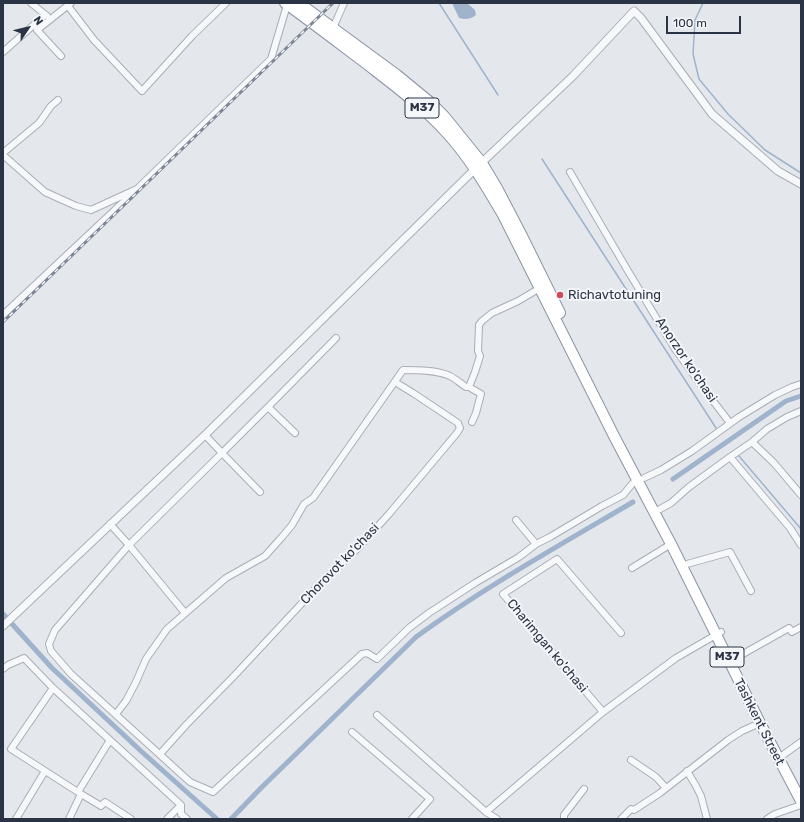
<!DOCTYPE html>
<html>
<head>
<meta charset="utf-8">
<style>
  body { margin:0 }
  #map { position:relative; width:804px; height:822px; overflow:hidden; background:#e4e7ec; font-family:Rubik,sans-serif }
  canvas { display:block }
  .frame { position:absolute; inset:0; border:4px solid #2b3445; pointer-events:none }
  .north { position:absolute; left:8px; top:8px; width:40px; height:40px; -webkit-text-stroke:3px #f4f6f9; paint-order:stroke; rotate:55deg; font-size:11px; font-weight:700; line-height:16px; text-align:center; color:#2b3445 }
  .north::after { content:''; display:block; margin:auto; width:14px; height:18px; background:#2b3445; clip-path:polygon(50% 0,100% 100%,50% 72%,0 100%) }
  .scale { position:absolute; left:666px; top:16px; width:75px; height:18px; box-sizing:border-box; border:2px solid #2b3445; border-top:0; padding-left:5px; font-size:12px; line-height:14px; white-space:nowrap; color:#2b3445; -webkit-text-stroke:3px #f4f6f9; paint-order:stroke }
</style>
</head>
<body>
<div id="map">
<canvas width="804" height="822"></canvas>
<div class="frame"></div>
<div class="north">N</div>
<div class="scale">100 m</div>
</div>
<script>
const ctx = document.querySelector('canvas').getContext('2d');
ctx.lineJoin = 'round';
function fill(path, color) {
  ctx.fillStyle = color;
  ctx.fill(path, 'evenodd');
}
function strokePath(path, color, width, dash) {
  ctx.strokeStyle = color;
  ctx.lineWidth = width;
  ctx.lineCap = dash ? 'butt' : 'round';
  ctx.setLineDash(dash || []);
  ctx.stroke(path);
}
function label(font, color, halo, rows, align = 'center') {
  ctx.font = font + ' Rubik,sans-serif';
  ctx.lineWidth = 4;
  ctx.setLineDash([]);
  ctx.textBaseline = 'middle';
  ctx.strokeStyle = halo;
  ctx.fillStyle = color;
  for (const [text, x, y, turn = 0] of rows) {
    ctx.save();
    ctx.translate(x, y);
    ctx.rotate((+turn || 0) * Math.PI / 180);
    ctx.textAlign = isNaN(turn) ? turn : align;
    if (halo) ctx.strokeText(text, 0, 0);
    ctx.fillText(text, 0, 0);
    ctx.restore();
  }
}
fill(new Path2D(`
  M452,3H467L475,10L476,15C471,19 466,20 459,18Z`), '#9fb4cc');
strokePath(new Path2D(`
  M439,3L498,95
  M703,3L695,20L693,54L699,79L728,114L765,150L801,173
  M542,159L716,428
  M739,456L801,529`), '#9fb4cc', 1.5);
strokePath(new Path2D(`
  M673,479L786,401L801,396
  M3,614L52,668L142,752L217,819
  M231,819L262,787L416,637C485,587 560,545 633,502`), '#9fb4cc', 5);
const minor = new Path2D(`
  M31,3L47,16
  M68,6L94,40L142,91L192,36L226,3
  M333,28L344,3
  M3,52L45,15
  M61,56L37,30L71,3
  M3,153L39,123L51,106L58,100
  M3,155L45,192L76,206L91,210L137,189L271,59L287,5
  M570,172L628,271L675,349L704,389L730,423
  M3,315L133,193
  M469,387L481,394L476,413L472,422
  M268,407L336,338
  M205,435L222,453L268,407L295,433
  M752,442L774,463L801,495
  M730,457L790,528L801,545
  M644,478L661,470L692,451L739,417L775,395L792,387L801,384
  M260,492L222,453L129,545L55,630L49,644L51,651L71,674L190,782L213,792L362,654L367,653L377,659L409,628L429,613L475,583L519,557L536,544L550,537L602,506L623,495L633,483L638,481
  M660,509L671,503L689,487L730,457L752,442L767,429L787,417L801,411
  M516,520L536,544
  M110,524L129,545L185,613
  M687,564L730,552L751,591
  M632,568L671,544
  M734,659L789,628L792,632L801,627
  M3,669L8,665L24,658L53,688
  M603,712L503,594L557,559L621,633
  M116,714L126,701L136,682L146,659L167,629L226,578L265,556L282,537L292,525L304,504L313,498L403,370C417,370 437,370 450,376C456,379 461,384 466,387H469L475,372L480,356L478,351L479,325L482,321L492,313L518,301L540,288
  M377,715L486,812L497,819
  M352,732L430,799L412,819
  M160,754L186,725L234,676L317,587L359,547L389,514L457,433L460,428L458,423L413,393L395,382
  M783,755L801,742
  M631,760L656,777L666,788
  M687,771L696,786L701,796L707,819
  M78,792L110,740
  M81,794L101,806L105,802L131,819
  M486,812L603,712L676,658L721,632
  M16,819L45,771
  M69,819L81,794L11,749L53,688L181,805V814L187,819
  M167,819L181,805
  M564,819V815L584,789
  M621,819L631,809L634,810L660,793L728,740L742,731L760,723
  M767,819L775,814L801,805`);
const tertiary = new Path2D(`
  M3,626L205,435L475,169L573,76L634,11L641,18L712,114L778,171L801,184`);
const trunk = new Path2D(`
  M285,3C313,23 340,44 368,65C395,86 423,107 446,132C469,157 486,186 503,215L614,436L671,544L760,723L801,801
  M299,3L397,75L431,103L444,116L482,163L497,188L522,236L560,313`);
strokePath(minor, '#a9aeb7', 8);
strokePath(tertiary, '#a9aeb7', 9);
strokePath(trunk, '#8b94a3', 12);
strokePath(minor, '#f7f8fa', 6);
strokePath(tertiary, '#f7f8fa', 7);
strokePath(trunk, '#fff', 10);
const rail = new Path2D(`
  M3,322L333,3`);
strokePath(rail, '#7d8696', 3);
strokePath(rail, '#f4f6f9', 1.5, [4.5]);
for (const [x, y, r, color] of [
  [560,295,4,"#d1495b"]
]) {
  const dot = new Path2D();
  dot.arc(x, y, r, 0, 2 * Math.PI);
  ctx.fillStyle = color;
  ctx.fill(dot);
  strokePath(dot, '#f4f6f9', 1.5);
}
for (const [x, y, w] of [
  [422,108,34],
  [727,657,34]
]) {
  const box = new Path2D();
  box.roundRect(x - w / 2, y - 10, w, 20, 3);
  ctx.fillStyle = '#f4f6f9';
  ctx.fill(box);
  strokePath(box, '#2b3445', 1);
}
label('bold 12px', '#2b3445', null, [
  ["M37",422,108],
  ["M37",727,657]
]);
label('13px', '#2b3445', '#f4f6f9', [
  ["Richavtotuning",568,295]
], 'left');
label('13px', '#2b3445', '#f4f6f9', [
  ["Anorzor ko'chasi",686,360,56],
  ["Chorovot ko'chasi",340,564,-46],
  ["Charimgan ko'chasi",547,646,50],
  ["Tashkent Street",759,722,63]
]);
</script>
</body>
</html>
